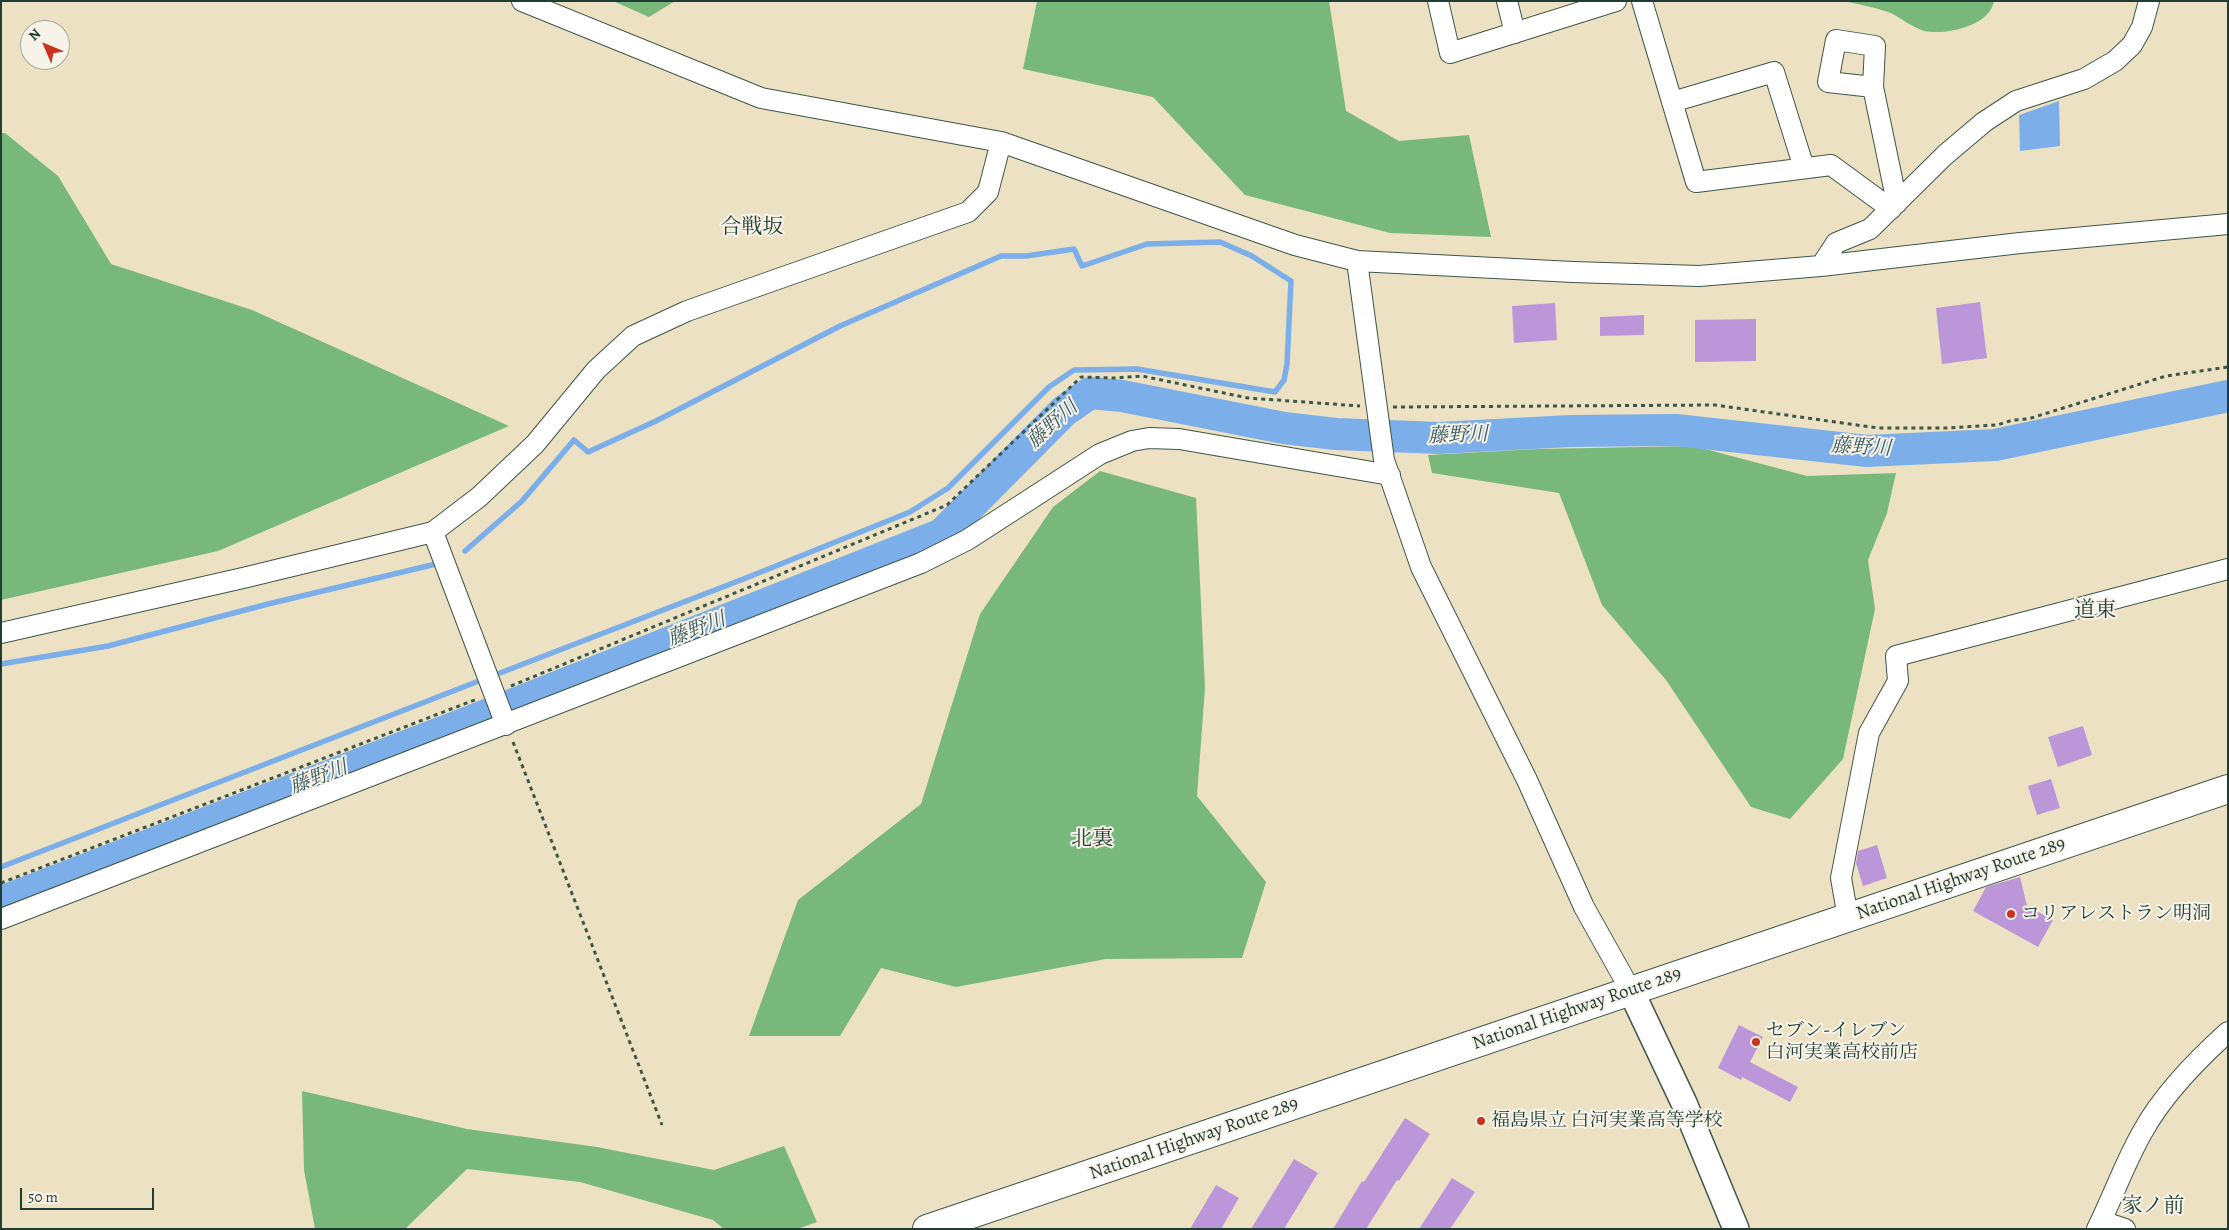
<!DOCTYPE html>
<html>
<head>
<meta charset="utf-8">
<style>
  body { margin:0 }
  #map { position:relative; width:2229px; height:1230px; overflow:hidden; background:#ece2c3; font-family:Alegreya,serif }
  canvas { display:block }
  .frame { position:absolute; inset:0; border:2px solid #1f3d34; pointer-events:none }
  .north { position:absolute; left:20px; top:20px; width:50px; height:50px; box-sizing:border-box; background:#f7f3e8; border:1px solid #a1aaa0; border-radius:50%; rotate:315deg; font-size:14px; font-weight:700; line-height:20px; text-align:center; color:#1f3d34 }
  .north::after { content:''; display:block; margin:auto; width:18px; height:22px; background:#c8321e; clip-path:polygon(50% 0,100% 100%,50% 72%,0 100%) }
  .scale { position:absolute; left:20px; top:1188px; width:134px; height:22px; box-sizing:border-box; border:2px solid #1f3d34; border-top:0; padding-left:6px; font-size:15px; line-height:18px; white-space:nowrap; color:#1f3d34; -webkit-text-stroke:4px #f7f3e8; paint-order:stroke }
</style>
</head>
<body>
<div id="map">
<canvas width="2229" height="1230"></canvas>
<div class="frame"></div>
<div class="north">N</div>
<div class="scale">50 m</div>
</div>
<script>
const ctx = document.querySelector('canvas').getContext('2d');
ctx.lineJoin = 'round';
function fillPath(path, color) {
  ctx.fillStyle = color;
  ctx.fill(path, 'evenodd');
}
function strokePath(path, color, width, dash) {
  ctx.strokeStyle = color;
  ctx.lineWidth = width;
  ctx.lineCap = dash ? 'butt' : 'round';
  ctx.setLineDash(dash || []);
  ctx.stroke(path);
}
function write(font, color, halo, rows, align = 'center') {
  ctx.font = font + ' Alegreya,"Noto Serif JP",serif';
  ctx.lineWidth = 4;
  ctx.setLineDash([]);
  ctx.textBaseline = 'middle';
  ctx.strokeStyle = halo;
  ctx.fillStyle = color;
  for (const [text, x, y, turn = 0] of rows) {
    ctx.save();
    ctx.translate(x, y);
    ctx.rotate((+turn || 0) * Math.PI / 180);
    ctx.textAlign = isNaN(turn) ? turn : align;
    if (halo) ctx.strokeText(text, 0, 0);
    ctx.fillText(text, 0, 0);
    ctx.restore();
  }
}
fillPath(new Path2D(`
  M613 1H675L649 17Z
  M1037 1H1329L1346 111 1399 141 1469 135 1491 237 1390 233 1245 195 1153 97 1023 69Z
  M1843 1H1994C1990 24 1954 33 1933 32 1916 32 1903 18 1888 12 1873 7 1858 4 1843 1Z
  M1 133H5L58 176 111 264 252 310 509 426 218 551 1 600Z
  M1694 446 1807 476 1896 473 1887 513 1868 560 1875 609 1843 759 1790 819 1751 807 1666 680 1602 605 1559 493 1432 473 1428 455 1538 449Z
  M1100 471 1196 498 1205 688 1197 796 1266 882 1242 958 1106 959 956 987 881 968 840 1036H749L798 900 921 804 980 614 1053 507Z
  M302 1091 467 1129 597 1147 714 1170 784 1146 817 1222 797 1229H724L713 1220 580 1182 467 1169 405 1229H315L304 1170Z`), '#78b87a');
fillPath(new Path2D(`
  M2059 101 2060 146 2020 151 2019 115Z`), '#7cafe9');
strokePath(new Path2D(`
  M465 551 522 501 574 440 588 452 656 421 840 326 1001 256H1026L1074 249 1082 266 1147 244 1220 242 1252 256 1291 281 1287 364 1284 380 1275 392 1137 369 1074 370 1049 387 948 488 910 512 746 578 500 673
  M1 664 108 646 268 604 436 564
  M1 867 484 679`), '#7cafe9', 5.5);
strokePath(new Path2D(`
  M1 902 469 722 942 534 1064 411 1090 393 1122 396 1284 428 1336 434 1439 438 1571 431 1676 430 1867 451 1995 445 2228 396`), '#7cafe9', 32);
fillPath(new Path2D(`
  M1980 302 1987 358 1942 364 1936 308Z
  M1555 303 1557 340 1514 343 1512 306Z
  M1644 315V335L1600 336V317Z
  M1756 319V361L1695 362V320Z
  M2083 726 2092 755 2058 767 2048 737Z
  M2051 779 2060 808 2037 815 2028 786Z
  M1877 845 1887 878 1863 886 1856 863 1858 851Z
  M2020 877 2027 906 2053 920 2038 947 1973 911 1986 887Z
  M1739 1025 1763 1037 1750 1062 1798 1087 1790 1102 1742 1077 1741 1080 1718 1068Z
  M1405 1118 1430 1134 1399 1181 1397 1180 1366 1229H1333L1362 1181 1364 1182Z
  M1294 1159 1318 1173 1284 1229H1251Z
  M1452 1178 1475 1192 1450 1229H1419Z
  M1216 1185 1239 1198 1221 1229H1190Z`), '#bb96d8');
const minor = new Path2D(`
  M522 1 761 98 1001 142 1295 245 1357 261 1573 272 1699 276 1821 266 2020 243 2228 224
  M1438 1 1450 53 1616 1
  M1507 1 1515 33
  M1642 1 1696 182 1831 165 1891 209
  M1873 87 1828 82 1836 40 1875 46 1873 87 1897 203
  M1672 102 1774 72 1804 168
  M1357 261 1384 460 1421 567 1527 780 1584 907 1631 991
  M1821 266 1836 243 1870 229 1945 155 1984 122 2016 101 2084 79 2115 61 2132 45 2142 27 2149 1
  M433 532 506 725
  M1 633 243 578 433 532 479 497 535 444 596 370 633 336 687 311 968 212 988 192 1001 142
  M1848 918 1841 878 1869 733 1898 681 1896 656 2228 569
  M1 919 921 563 967 540 1100 454 1132 441 1149 438 1179 439 1390 475
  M2101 1221 2125 1229
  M2097 1229C2113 1197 2125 1162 2143 1131 2163 1095 2198 1059 2228 1032`);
const major = new Path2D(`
  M1631 991 1684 1103 1736 1229`);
const highway = new Path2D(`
  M927 1229 2228 789`);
strokePath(minor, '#3e5649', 22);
strokePath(major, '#3e5649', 28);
strokePath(highway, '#3e5649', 30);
strokePath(new Path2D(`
  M1393 407 1715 405 1878 428H1948L1997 425 2013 420 2028 419 2166 376 2228 367
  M511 686 947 505 1081 377 1115 378 1142 376 1248 398 1360 406
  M513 742 662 1125
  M1 883 477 699`), '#3e5649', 3, [4, 4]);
strokePath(minor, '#fff', 20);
strokePath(major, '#fff', 25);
strokePath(highway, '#fff', 28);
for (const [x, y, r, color] of [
  [2011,914,5,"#c8321e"],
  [1756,1042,5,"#c8321e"],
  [1481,1121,5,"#c8321e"]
]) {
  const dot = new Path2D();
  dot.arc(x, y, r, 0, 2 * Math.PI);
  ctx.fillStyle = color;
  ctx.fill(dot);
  strokePath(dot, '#f7f3e8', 2);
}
write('19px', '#1f3d34', '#f7f3e8', [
  ["National Highway Route 289",1961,879,-19],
  ["National Highway Route 289",1577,1009,-19],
  ["National Highway Route 289",1194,1139,-19]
]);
write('19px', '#1f3d34', '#f7f3e8', [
  ["コリアレストラン明洞",2021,914],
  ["セブン-イレブン",1766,1031],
  ["白河実業高校前店",1766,1053],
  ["福島県立 白河実業高等学校",1491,1121]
], 'left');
write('italic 20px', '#365a61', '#f7f3e8', [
  ["藤野川",1053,425,-42],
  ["藤野川",1458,436,-2],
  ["藤野川",1861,448,3],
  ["藤野川",697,630,-21],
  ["藤野川",319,778,-21]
]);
write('21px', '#1f3d34', '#f7f3e8', [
  ["合戦坂",752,228],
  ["道東",2095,611],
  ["北裏",1092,840],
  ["家ノ前",2153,1207]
]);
</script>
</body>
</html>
